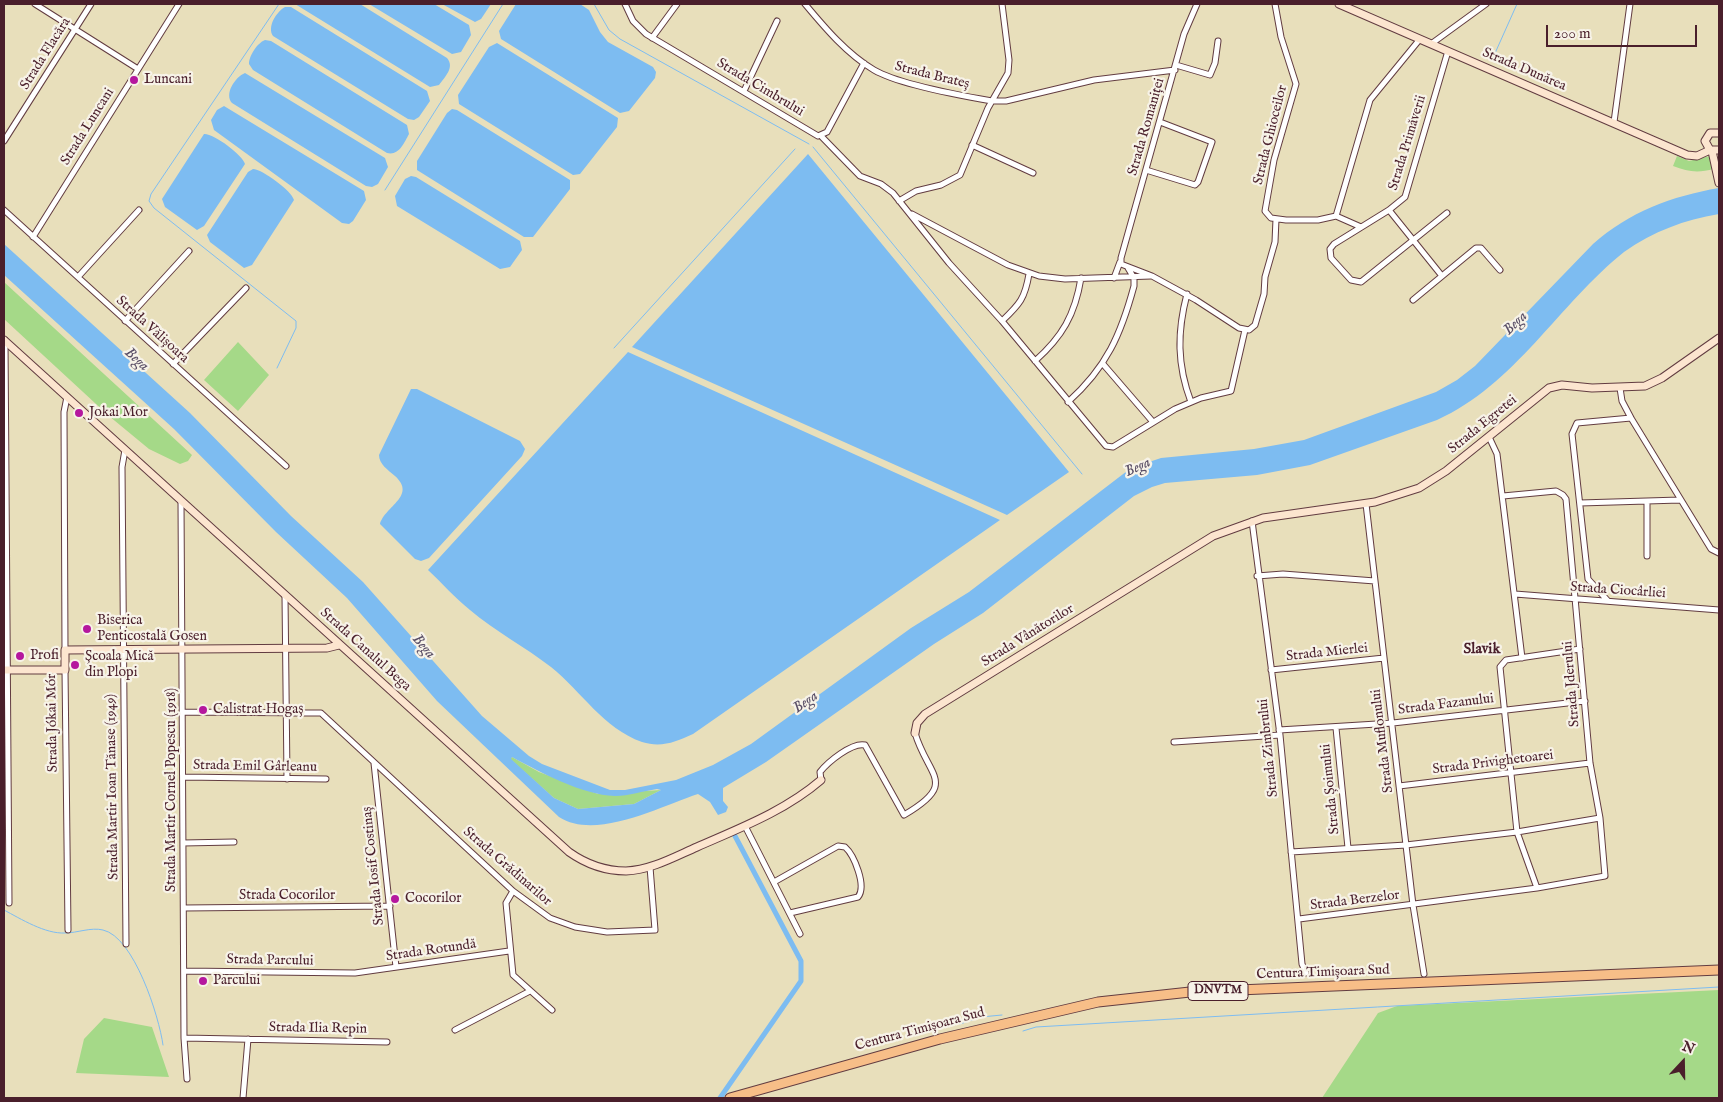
<!DOCTYPE html>
<html>
<head>
<meta charset="utf-8">
<style>
  body { margin:0 }
  #map { position:relative; width:1723px; height:1102px; overflow:hidden; background:#e8dfbb; font-family:"IM FELL English",serif }
  canvas { display:block }
  .frame { position:absolute; inset:0; border:5px solid #4a1f2b; pointer-events:none }
  .north { position:absolute; left:1658px; top:1037px; width:50px; height:50px; -webkit-text-stroke:4px #f7f3e8; paint-order:stroke; rotate:21deg; font-size:14px; font-weight:700; line-height:20px; text-align:center; color:#4a1f2b }
  .north::after { content:''; display:block; margin:auto; width:18px; height:22px; background:#4a1f2b; clip-path:polygon(50% 0,100% 100%,50% 72%,0 100%) }
  .scale { position:absolute; left:1546px; top:25px; width:151px; height:22px; box-sizing:border-box; border:2px solid #4a1f2b; border-top:0; padding-left:6px; font-size:15px; line-height:18px; white-space:nowrap; color:#4a1f2b; -webkit-text-stroke:4px #f7f3e8; paint-order:stroke }
</style>
</head>
<body>
<div id="map">
<canvas width="1723" height="1102"></canvas>
<div class="frame"></div>
<div class="north">N</div>
<div class="scale">200 m</div>
</div>
<script>
const ctx = document.querySelector('canvas').getContext('2d');
ctx.lineJoin = 'round';
function fillPath(path, color) {
  ctx.fillStyle = color;
  ctx.fill(path, 'evenodd');
}
function strokePath(path, color, width, dash) {
  ctx.strokeStyle = color;
  ctx.lineWidth = width;
  ctx.lineCap = dash ? 'butt' : 'round';
  ctx.setLineDash(dash || []);
  ctx.stroke(path);
}
function write(font, color, halo, rows, align = 'center') {
  ctx.font = font + ' "IM FELL English",serif';
  ctx.lineWidth = 4.5;
  ctx.setLineDash([]);
  ctx.textBaseline = 'middle';
  ctx.strokeStyle = halo;
  ctx.fillStyle = color;
  for (const [text, x, y, turn = 0] of rows) {
    ctx.save();
    ctx.translate(x, y);
    ctx.rotate((+turn || 0) * Math.PI / 180);
    ctx.textAlign = isNaN(turn) ? turn : align;
    if (halo) ctx.strokeText(text, 0, 0);
    ctx.fillText(text, 0, 0);
    ctx.restore();
  }
}
fillPath(new Path2D(`
  M1677 156 1689 161 1710 156 1714 169C1698 173 1688 172 1673 166Z
  M4 282 192 455 188 461 180 464 149 449 109 416 4 319Z
  M238 342 269 375 238 411 204 380Z
  M512 757 539 772 598 794 661 790 634 804 578 809 554 798 510 759Z
  M1719 990V1098H1322L1378 1013 1397 1006Z
  M104 1018 152 1027 169 1077 76 1073 84 1039Z`), '#a5d988');
fillPath(new Path2D(`
  M295 4H360L447 58C455 67 445 77 439 85L430 87Z
  M369 4H434L469 25 471 35 461 52 452 54Z
  M442 4H491L481 19 475 22Z
  M516 4H580L589 10 600 32 608 42 653 67 656 72 655 78 629 111 620 113 501 39 499 31Z
  M285 7H291L427 91 430 101 419 117 414 120 408 119 273 36C267 27 276 12 285 7Z
  M265 40 271 41 407 125 409 134C404 143 399 156 387 153L253 70 249 64C249 56 257 43 265 40Z
  M497 43 618 118 617 127 580 174 573 175 459 104 458 95 489 47Z
  M245 73 385 158 388 167 378 184 372 187 366 186 232 103C224 94 235 77 245 73Z
  M224 106 364 191 366 200 353 221 349 224 342 223 214 130 211 120 217 110Z
  M452 109 457 110 570 180V189L533 237H524L417 170V161L447 113Z
  M204 134C213 133 243 155 245 164L204 226 197 230 165 207 162 199Z
  M808 154 1069 472 1007 515 632 347Z
  M253 169C262 169 292 191 294 200L252 265 244 268 210 242 207 235 248 172Z
  M411 176 416 177 520 241 522 250 510 267 500 269 397 206 395 196 405 179Z
  M1719 188V214C1684 220 1654 231 1624 252 1559 304 1515 385 1437 420L1310 465 1257 475 1165 483 1152 487 1134 496 983 613 934 644 766 762 723 788V801L728 807 726 812 718 815 710 802 698 794C661 806 596 841 559 817L437 701 347 598 276 532 174 429 4 275V244L190 413 291 516 363 582 482 716 529 756 542 764 610 790H625L676 780 713 765 751 744 911 628 969 592 1131 468 1161 458 1254 449 1304 440 1436 392 1457 380 1475 366 1593 244C1629 212 1672 196 1719 188ZM512 757C540 772 582 795 615 796 629 796 643 791 657 789L661 790 634 804 578 809 554 798 511 759Z
  M628 352 1000 520 693 734C676 742 661 748 642 742 603 728 582 692 551 667 525 647 495 631 470 610 455 598 442 583 428 570Z
  M411 389H417L520 441 525 449 522 456 429 558 421 561 415 559 380 524C385 506 417 496 395 476 388 470 379 464 379 455Z`), '#7dbcf1');
strokePath(new Path2D(`
  M594 4 609 30 620 39 809 144
  M1492 60 1517 4
  M813 147 1082 474
  M385 190 503 4
  M614 348 795 149
  M277 368 296 328V321L154 208 149 201 151 194 279 4
  M4 910C21 919 45 934 65 933 77 933 91 927 103 930 134 937 159 1016 163 1045
  M960 1024 981 1017 1002 1015
  M1023 1031 1036 1027 1719 987`), '#7dbcf1', 1);
strokePath(new Path2D(`
  M720 1098 801 981V961L735 836`), '#7dbcf1', 5);
const street = new Path2D(`
  M35 4 138 69
  M625 4 633 21 646 34 818 136 827 132 864 63
  M805 4C825 28 847 54 874 70 898 84 963 96 992 101H1006L1094 80 1175 70
  M1197 4 1184 34 1121 258V264L1152 276 1196 300 1239 328 1249 330 1255 325 1264 294 1265 277 1275 242 1276 219
  M1275 4 1281 37 1296 84 1274 160 1265 211 1271 218 1286 220H1318L1336 216 1361 227
  M652 38 677 4
  M1431 44 1486 4
  M1176 65 1210 75 1215 63 1218 41
  M744 91 777 21
  M1614 122 1630 4
  M822 137 860 176 881 184 893 193 949 263 1002 321 1106 446 1113 447 1175 409 1201 398 1231 391 1245 330
  M4 141 91 4
  M972 145 1033 173
  M1146 170 1195 185 1198 182 1212 142 1160 122
  M899 201 916 191 941 185 960 175 988 108 1008 73 1009 60 1002 4
  M4 210 286 466
  M1389 210 1442 276
  M1447 213 1361 282 1351 280 1331 258 1330 249 1334 244 1389 210 1405 197 1448 51
  M912 214 1008 265 1039 276 1065 279 1151 276
  M1336 216 1370 100 1420 39
  M33 237 179 4
  M78 277 139 210
  M1114 278 1120 262
  M1187 294C1177 332 1177 365 1191 402
  M1413 300 1476 248H1481L1500 270
  M125 321 189 251
  M1002 321C1020 304 1025 298 1029 274
  M5 340 9 903
  M1035 361C1062 337 1075 315 1081 278
  M173 364 246 288
  M1103 364 1153 422
  M1620 388 1622 401 1631 418 1711 549 1719 553
  M1068 402C1107 367 1121 334 1134 286V278L1128 268
  M1489 437 1497 454 1522 658
  M125 450 122 467 126 944
  M181 501 184 1038 187 1079
  M1647 501V556
  M1580 503 1680 500
  M1366 504 1413 905 1424 974
  M1252 521 1280 735 1302 964 1306 973
  M1257 576 1283 574 1375 581
  M1515 594 1719 610
  M285 596 287 779
  M1608 601 1588 579 1572 434 1577 423 1631 418
  M65 650 64 412 67 397
  M65 670 68 930
  M1271 670 1384 658
  M183 712 321 713 513 891 550 918 575 927 607 932 655 930 650 867
  M1336 728 1348 848
  M1279 730 1393 723 1585 701
  M1174 742 1280 735
  M374 763 396 967
  M184 777 326 779
  M821 780 820 772C828 762 852 742 865 745L904 815C959 783 928 777 915 733
  M1399 786 1590 763
  M745 826 800 934
  M183 843 234 842
  M1291 852 1406 845 1517 832 1600 818
  M774 882 838 846 845 847C854 855 867 886 858 897L790 913
  M1537 888 1517 832 1500 667 1506 660 1580 649
  M513 891 506 903 513 975 552 1010
  M184 908 390 906
  M1299 919 1537 888 1605 876 1600 818 1590 763 1566 499 1563 495 1556 491 1503 496
  M184 971 355 973 509 951
  M455 1030 530 991
  M184 1038 387 1042
  M243 1098 248 1039`);
const secondary = new Path2D(`
  M1339 4 1687 155 1697 156 1710 150
  M1719 133H1710L1705 141 1710 150H1719
  M1712 151 1719 183
  M4 340 569 852C586 864 605 871 626 871 651 870 674 857 697 847 740 828 785 811 821 780
  M4 670H65V650L327 648 339 645
  M915 733 917 723 925 714 1213 536 1263 518 1375 502 1419 488 1446 471 1549 388 1562 385 1592 388 1645 386 1662 378 1719 338`);
const highway = new Path2D(`
  M730 1098 940 1039 1098 1002 1190 992 1719 970`);
strokePath(street, '#623c41', 7);
strokePath(secondary, '#623c41', 9);
strokePath(highway, '#623c41', 11);
strokePath(street, '#fff', 5);
strokePath(secondary, '#fce5cf', 7);
strokePath(highway, '#f7be88', 9);
for (const [x, y, r, color] of [
  [134,80,5,"#b5179e"],
  [79,413,5,"#b5179e"],
  [87,629,5,"#b5179e"],
  [20,656,5,"#b5179e"],
  [75,665,5,"#b5179e"],
  [203,710,5,"#b5179e"],
  [395,899,5,"#b5179e"],
  [203,981,5,"#b5179e"]
]) {
  const dot = new Path2D();
  dot.arc(x, y, r, 0, 2 * Math.PI);
  ctx.fillStyle = color;
  ctx.fill(dot);
  strokePath(dot, '#f7f3e8', 2);
}
for (const [x, y, w] of [
  [1218,991,60]
]) {
  const box = new Path2D();
  box.roundRect(x - w / 2, y - 9.5, w, 19, 4);
  ctx.fillStyle = '#f7f3e8';
  ctx.fill(box);
  strokePath(box, '#4a1f2b', 1);
}
write('bold 12px', '#4a1f2b', null, [
  ["DNVTM",1218,991]
]);
write('14px', '#4a1f2b', '#f7f3e8', [
  ["Strada Flacăra",46,54,-58],
  ["Strada Dunărea",1524,70,23],
  ["Strada Brateș",932,76,14],
  ["Strada Cimbrului",760,88,31],
  ["Strada Luncani",88,127,-58],
  ["Strada Romaniței",1147,127,-74],
  ["Strada Ghioceilor",1271,135,-76],
  ["Strada Primăverii",1408,143,-73],
  ["Strada Vălișoara",152,330,42],
  ["Strada Egretei",1483,425,-39],
  ["Strada Ciocârliei",1618,591,4],
  ["Strada Vânătorilor",1028,636,-32],
  ["Strada Canalul Bega",365,650,42],
  ["Strada Mierlei",1327,653,-6],
  ["Strada Jderului",1572,684,-95],
  ["Strada Fazanului",1446,705,-7],
  ["Strada Jókai Mór",53,723,-91],
  ["Strada Muflonului",1383,741,-97],
  ["Strada Zimbrului",1269,748,-96],
  ["Strada Privighetoarei",1493,763,-7],
  ["Strada Emil Gârleanu",255,767,1],
  ["Strada Martir Ioan Tănase (1949)",113,787,-91],
  ["Strada Șoimului",1331,789,-96],
  ["Strada Martir Cornel Popescu (1918)",172,790,-90],
  ["Strada Iosif Costinaș",374,866,-96],
  ["Strada Grădinarilor",507,867,41],
  ["Strada Cocorilor",287,896],
  ["Strada Berzelor",1355,901,-7],
  ["Strada Rotundă",431,951,-8],
  ["Strada Parcului",270,961,1],
  ["Centura Timișoara Sud",1323,973,-2],
  ["Strada Ilia Repin",318,1029,1],
  ["Centura Timișoara Sud",920,1030,-15]
]);
write('14px', '#4a1f2b', '#f7f3e8', [
  ["Luncani",144,80],
  ["Jokai Mor",89,413],
  ["Biserica",97,621],
  ["Penticostală Gosen",97,637],
  ["Profi",30,656],
  ["Școala Mică",85,657],
  ["din Plopi",85,673],
  ["Calistrat Hogaș",213,710],
  ["Cocorilor",405,899],
  ["Parcului",213,981]
], 'left');
write('italic 15px', '#594e66', '#f7f3e8', [
  ["Bega",1516,324,-45],
  ["Bega",136,360,42],
  ["Bega",1138,468,-25],
  ["Bega",423,647,49],
  ["Bega",806,703,-36]
]);
write('bold 15px', '#4a1f2b', '#f7f3e8', [
  ["Slavik",1482,650]
]);
</script>
</body>
</html>
